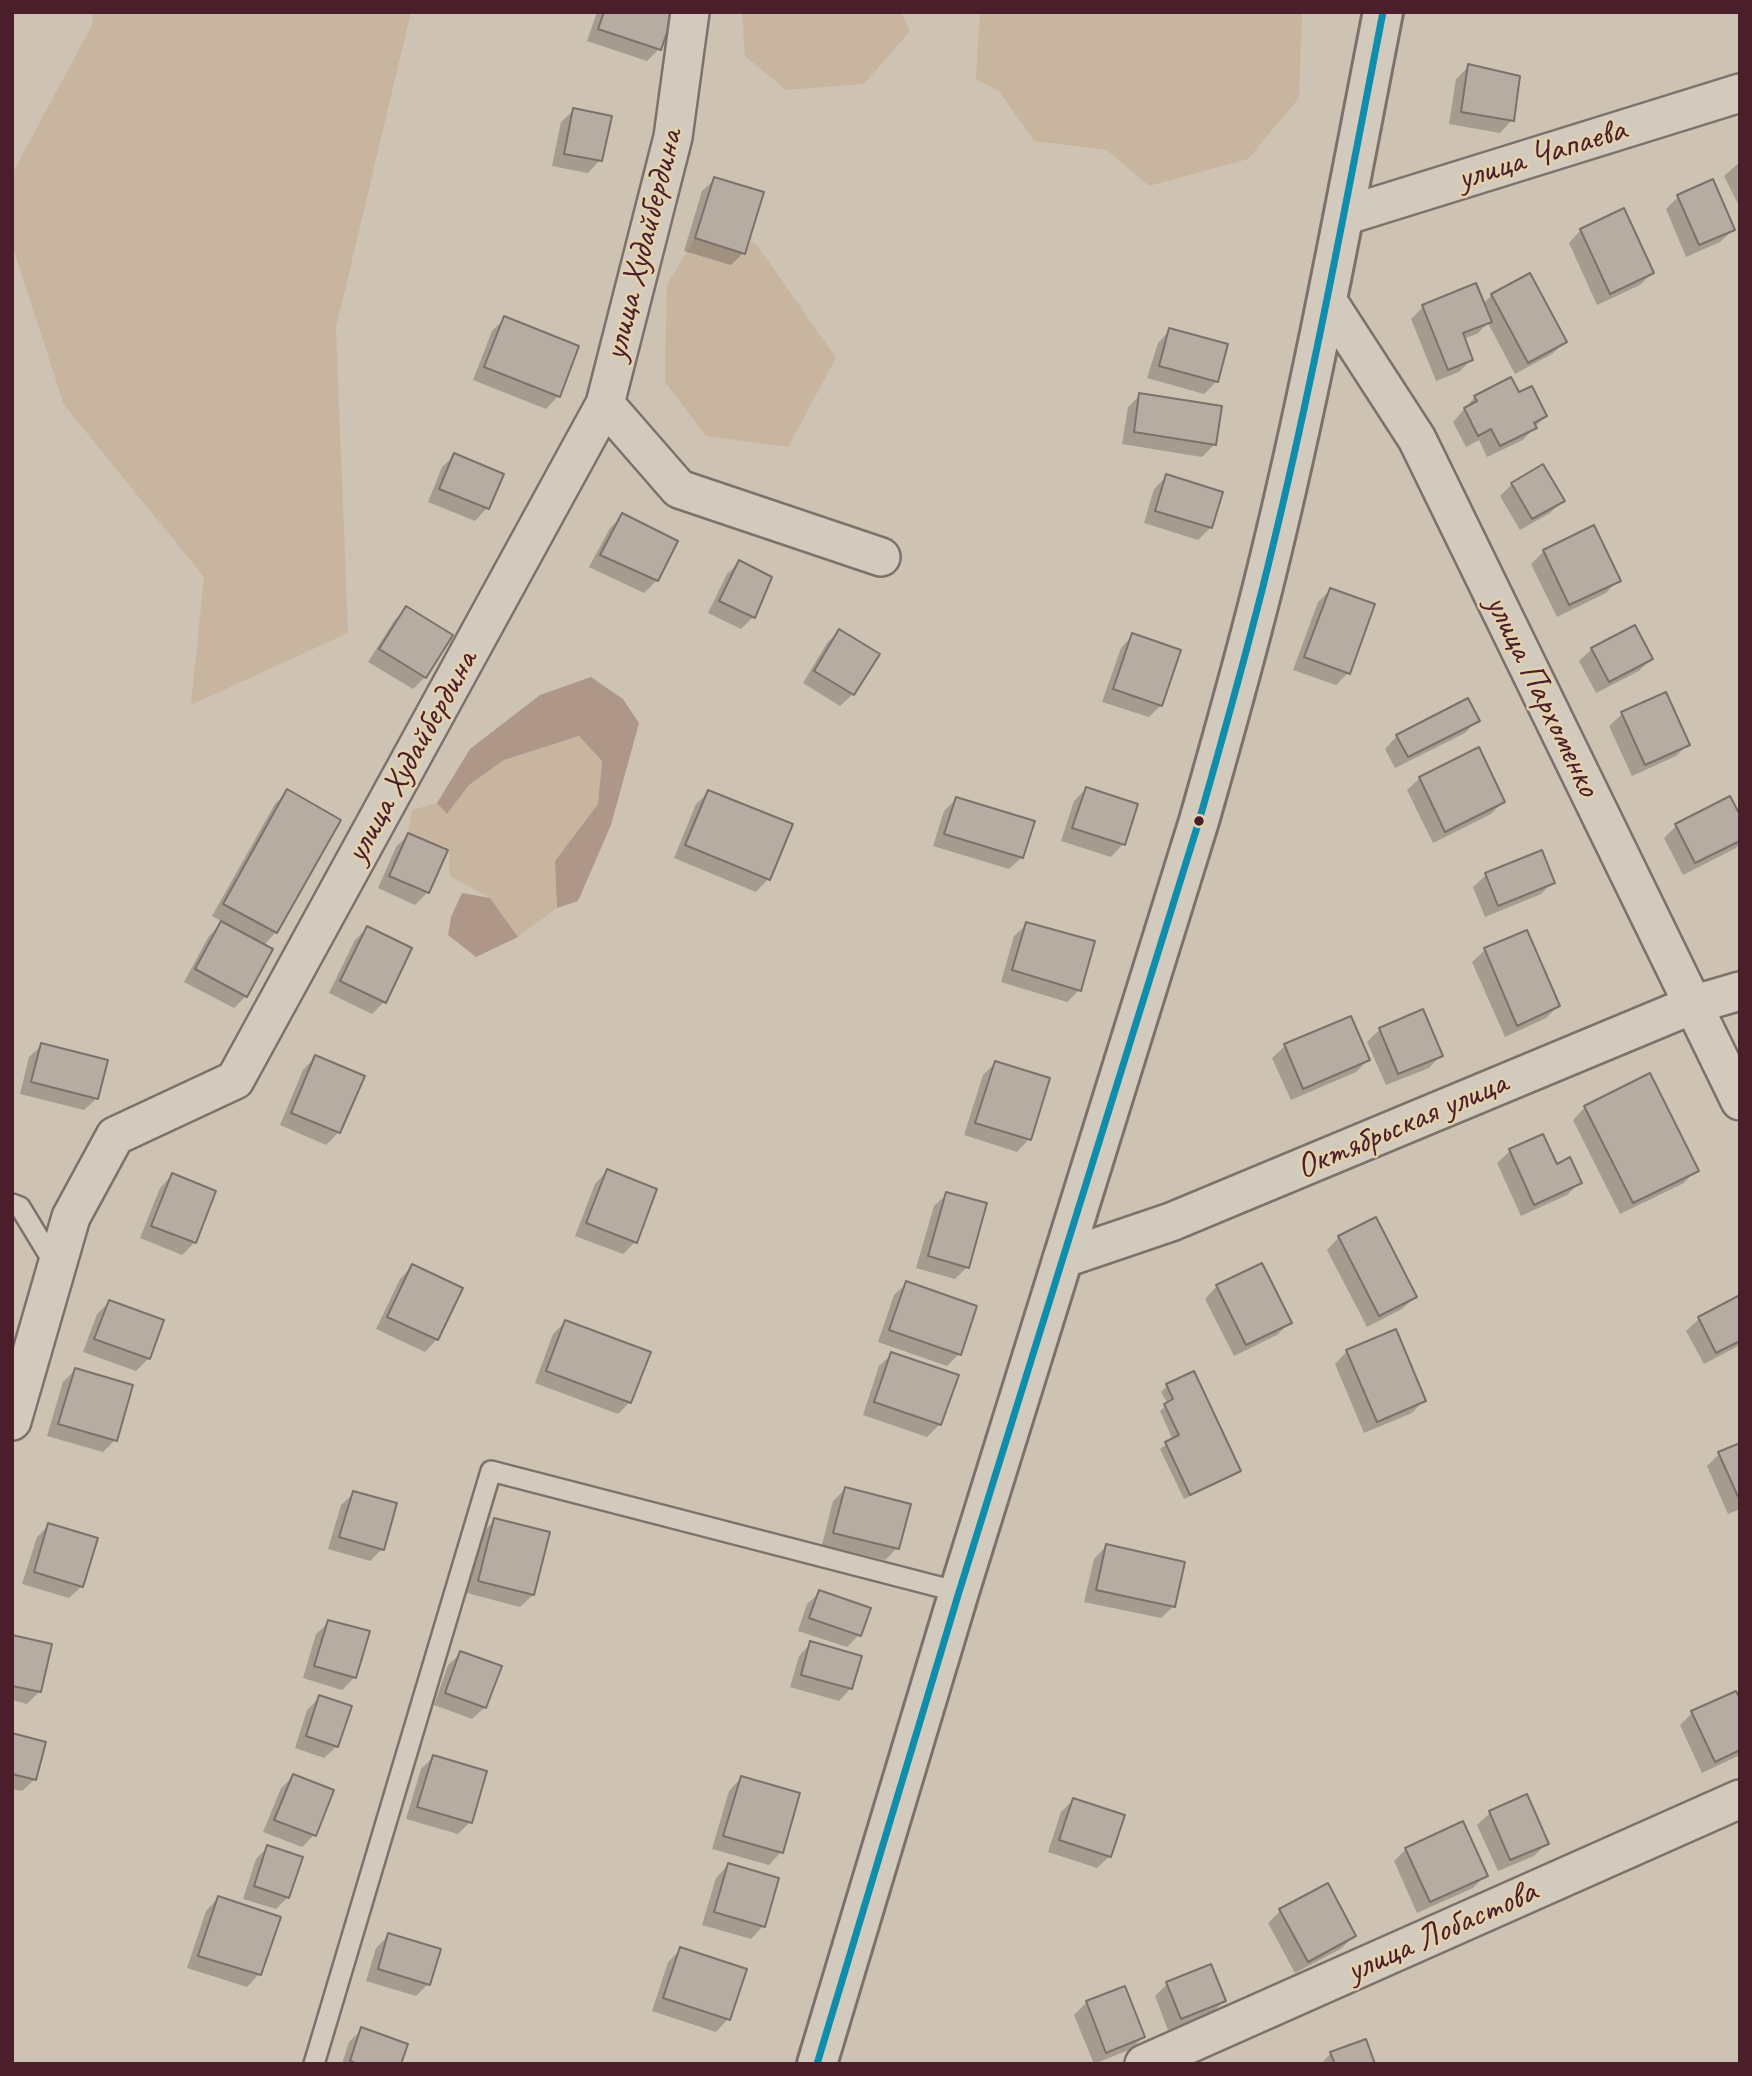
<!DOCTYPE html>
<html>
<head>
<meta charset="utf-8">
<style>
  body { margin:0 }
  #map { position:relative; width:1752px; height:2076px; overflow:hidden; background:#cec3b2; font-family:Caveat,sans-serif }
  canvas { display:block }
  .frame { position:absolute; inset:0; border:14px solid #4a1f2b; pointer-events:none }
</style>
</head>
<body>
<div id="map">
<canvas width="1752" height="2076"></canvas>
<div class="frame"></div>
</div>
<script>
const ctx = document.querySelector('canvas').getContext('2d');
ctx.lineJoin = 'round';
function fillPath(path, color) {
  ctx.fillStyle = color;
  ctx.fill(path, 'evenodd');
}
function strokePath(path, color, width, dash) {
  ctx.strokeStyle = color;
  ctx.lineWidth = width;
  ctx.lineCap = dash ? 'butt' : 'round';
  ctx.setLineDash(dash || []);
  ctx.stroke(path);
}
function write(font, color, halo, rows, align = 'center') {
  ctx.font = font + ' Caveat,sans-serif';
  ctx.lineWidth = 5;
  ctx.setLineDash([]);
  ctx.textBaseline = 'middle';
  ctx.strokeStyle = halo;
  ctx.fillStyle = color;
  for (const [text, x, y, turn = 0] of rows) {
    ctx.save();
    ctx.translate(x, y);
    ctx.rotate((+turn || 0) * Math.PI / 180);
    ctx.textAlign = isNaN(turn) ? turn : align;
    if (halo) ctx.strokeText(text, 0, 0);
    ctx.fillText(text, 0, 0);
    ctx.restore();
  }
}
fillPath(new Path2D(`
  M94 12H411L336 328 348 633 191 705 204 577 64 405 12 245V174L92 25Z
  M742 12H901L910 31 864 84 786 90 745 56Z
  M980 12H1300L1302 15 1299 98 1248 159 1149 186 1107 150 1034 141 999 91 976 79Z
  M720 223 757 245 836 358 788 447 706 436 665 382 667 285 695 238Z
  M579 736 602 761 598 804 555 861 557 908 518 937 490 898 450 876 449 848 408 833 412 810 437 803 447 814 469 785 504 760Z`), '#c7b5a0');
fillPath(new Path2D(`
  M591 677 623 699 639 723 611 825 578 901 557 908 555 861 598 804 602 761 579 736 504 760 469 785 447 814 437 803 470 749 540 695Z
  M462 893 490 898 518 937 476 957 448 935 451 917Z`), '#ae9788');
fillPath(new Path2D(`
  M597 12H672L659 49 647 61 587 41Z
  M1469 66 1512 120 1500 133 1449 124 1456 79Z
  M574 110 600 160 588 173 552 166 561 122Z
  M1740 162V208L1724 176Z
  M715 179 743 253 731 265 684 251 702 191Z
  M1678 197 1733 230 1720 242 1686 257 1666 209Z
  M1581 230 1652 273 1640 285 1597 305 1569 243Z
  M1529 275 1565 342 1552 354 1515 374 1488 323 1477 334 1463 339 1471 360 1459 372 1436 381 1411 319 1423 307 1483 304 1492 295Z
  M505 318 558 396 546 409 473 380 492 331Z
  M1170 330 1226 345 1216 382 1204 394 1147 378 1158 343Z
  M1140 395 1215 444 1202 457 1122 444 1128 407Z
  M1518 395 1545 416 1523 440 1487 457 1479 440 1466 447 1453 422 1475 397Z
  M455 455 502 475 487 508 475 521 428 502 442 467Z
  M1167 476 1211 527 1198 540 1144 523 1154 489Z
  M1512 484 1563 500 1550 513 1520 530 1500 496Z
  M622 516 657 580 644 593 589 567 610 528Z
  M1544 551 1618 580 1606 593 1557 617 1531 564Z
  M739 562 753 617 741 629 708 613 727 574Z
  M1330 590 1348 673 1336 685 1293 670 1318 602Z
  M406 608 425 677 413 689 368 662 394 621Z
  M839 631 853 694 840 706 803 683 827 643Z
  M1133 635 1161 705 1149 717 1102 702 1121 648Z
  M1592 649 1651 659 1639 671 1596 693 1579 661Z
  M1666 694 1688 744 1676 756 1632 776 1609 726 1622 714Z
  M1477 720 1465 733 1395 768 1385 749 1397 736Z
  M1420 778 1503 802 1491 814 1433 843 1407 790Z
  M1086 789 1136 805 1123 844 1111 857 1061 841 1074 801Z
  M287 792 276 932 263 946 246 996 234 1008 184 982 209 936 223 922 212 916 275 804Z
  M709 792 768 879 756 892 674 858 696 804Z
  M956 799 1022 857 1009 869 933 846 944 811Z
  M1740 819V844L1736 848 1683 875 1664 838 1676 826Z
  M408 835 428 892 415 905 378 888 396 847Z
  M1541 852 1553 882 1541 894 1485 917 1473 887 1486 875Z
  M1027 924 1079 990 1067 1002 1001 982 1014 936Z
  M367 928 384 1002 372 1014 329 993 355 940Z
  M1526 932 1558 1006 1546 1018 1505 1037 1472 962 1485 950Z
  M1422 1011 1441 1055 1429 1068 1386 1085 1367 1042 1380 1029Z
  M42 1045 97 1098 84 1110 20 1094 29 1057Z
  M1285 1046 1368 1060 1356 1072 1291 1100 1272 1058Z
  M315 1057 339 1132 326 1145 280 1125 303 1070Z
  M995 1063 1029 1139 1017 1152 964 1135 983 1075Z
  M1585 1107 1696 1170 1684 1183 1620 1214 1573 1120Z
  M1542 1136 1556 1166 1580 1182 1567 1195 1521 1216 1497 1163 1510 1151Z
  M607 1171 635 1242 623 1254 575 1236 595 1184Z
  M172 1175 195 1242 182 1255 140 1238 160 1188Z
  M947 1194 967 1267 955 1279 916 1268 934 1206Z
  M1339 1237 1415 1297 1402 1309 1367 1327 1327 1250Z
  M412 1266 437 1339 425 1352 376 1329 400 1279Z
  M907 1283 959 1354 947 1366 878 1342 894 1295Z
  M1217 1286 1289 1323 1277 1335 1234 1356 1205 1299Z
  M1740 1297V1345L1704 1364 1686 1331 1699 1319Z
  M109 1302 149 1358 136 1371 83 1352 97 1314Z
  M565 1322 630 1402 618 1414 535 1383 553 1334Z
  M1347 1351 1424 1400 1412 1413 1364 1433 1335 1364Z
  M892 1354 940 1424 927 1437 863 1415 879 1366Z
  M75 1370 115 1440 103 1452 47 1436 63 1382Z
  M1167 1386 1239 1471 1233 1476 1184 1499 1160 1449 1173 1440 1160 1411 1168 1404 1161 1392Z
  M1740 1445V1509L1728 1514 1707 1466 1719 1454Z
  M845 1489 897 1548 885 1560 822 1545 833 1501Z
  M354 1493 382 1549 370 1561 328 1549 341 1505Z
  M495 1520 533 1595 520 1607 467 1593 482 1533Z
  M49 1525 82 1586 69 1598 22 1584 37 1537Z
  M1106 1546 1174 1606 1161 1618 1084 1602 1094 1559Z
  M820 1592 859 1635 847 1647 798 1631 807 1604Z
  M329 1622 355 1677 342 1690 303 1678 316 1634Z
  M12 1637 39 1692 27 1704 12 1700Z
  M811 1643 851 1688 839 1701 790 1687 799 1656Z
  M461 1653 485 1707 472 1719 434 1705 448 1665Z
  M320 1697 337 1746 324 1758 295 1748 307 1710Z
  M1740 1704V1755L1702 1773 1680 1725 1692 1713Z
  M12 1735 35 1779 22 1791 12 1789Z
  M433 1757 470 1822 458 1834 406 1819 421 1769Z
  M294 1776 314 1835 302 1847 263 1832 281 1788Z
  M741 1778 798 1795 781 1852 769 1865 712 1849 729 1791Z
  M1073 1800 1110 1856 1097 1868 1048 1852 1061 1812Z
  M1490 1813 1547 1843 1534 1856 1498 1871 1477 1825Z
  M268 1847 288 1897 276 1909 243 1899 256 1859Z
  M1406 1849 1486 1875 1473 1888 1417 1913 1394 1861Z
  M728 1865 763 1926 751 1939 702 1925 716 1878Z
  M1327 1885 1354 1935 1342 1948 1295 1973 1268 1923 1280 1911Z
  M218 1898 259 1974 247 1987 187 1968 206 1911Z
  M389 1935 428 1984 416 1996 366 1981 376 1948Z
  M681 1949 728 2019 716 2032 652 2011 668 1962Z
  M1167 1984 1224 2001 1212 2013 1168 2030 1155 1996Z
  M1087 2002 1143 2037 1131 2049 1094 2064 1074 2015Z
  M362 2029 399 2064H342L349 2042Z
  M1331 2053 1373 2064H1321Z`), '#0003');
const building = new Path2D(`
  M604 12H674L661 50 598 29Z
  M1468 64 1520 76 1514 121 1461 112Z
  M573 108 612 116 602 161 564 154Z
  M714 177 764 192 745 254 695 238Z
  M1713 179 1735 230 1699 245 1677 195Z
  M1624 208 1654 273 1610 294 1580 229Z
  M1530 273 1567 342 1528 363 1491 294Z
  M1476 283 1492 322 1463 333 1473 360 1448 370 1422 305Z
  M504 316 579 346 560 397 484 367Z
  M1169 328 1228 344 1218 382 1159 366Z
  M1511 377 1519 392 1532 386 1547 416 1534 423 1537 428 1500 446 1491 429 1478 436 1464 408 1477 401 1474 396Z
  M1139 393 1222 406 1216 445 1134 432Z
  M454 453 504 474 489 509 439 489Z
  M1543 464 1565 501 1532 519 1511 483Z
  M1166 474 1223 492 1212 528 1155 511Z
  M622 513 678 541 658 581 600 555Z
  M1594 525 1621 581 1569 605 1543 550Z
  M739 560 772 577 755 618 719 601Z
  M1330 588 1375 604 1350 674 1304 657Z
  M406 606 453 635 426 678 379 649Z
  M1635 625 1653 659 1609 682 1591 648Z
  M839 629 880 654 854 695 814 671Z
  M1132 633 1181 650 1162 706 1113 689Z
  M1666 692 1690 745 1645 765 1621 712Z
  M1468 698 1480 721 1408 757 1396 735Z
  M1479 747 1505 802 1445 832 1419 777Z
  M1086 787 1138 804 1125 845 1072 828Z
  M287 789 341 820 277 933 223 904Z
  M708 790 793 824 770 880 685 845Z
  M1730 796 1740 815V841L1695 863 1675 824Z
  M956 797 1035 821 1023 858 944 834Z
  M408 833 448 850 429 893 389 876Z
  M1542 850 1555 883 1498 906 1485 873Z
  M221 921 273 949 247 997 195 969Z
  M1026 922 1095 941 1081 991 1012 970Z
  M367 926 412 948 386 1003 340 981Z
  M1527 930 1560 1006 1517 1026 1484 948Z
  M1423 1009 1443 1056 1398 1074 1379 1028Z
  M1351 1016 1370 1060 1303 1089 1284 1044Z
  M41 1043 108 1060 98 1099 31 1082Z
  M315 1055 365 1076 340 1133 291 1113Z
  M995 1061 1050 1078 1031 1140 975 1123Z
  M1650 1073 1699 1171 1633 1203 1584 1106Z
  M1543 1134 1557 1164 1570 1157 1582 1183 1534 1205 1509 1149Z
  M607 1169 657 1189 637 1243 586 1223Z
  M172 1173 216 1191 196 1243 151 1226Z
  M946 1192 987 1203 969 1268 928 1256Z
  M1376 1217 1417 1297 1379 1316 1338 1236Z
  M1262 1263 1292 1323 1246 1345 1216 1285Z
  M412 1264 463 1288 438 1340 387 1317Z
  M906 1281 977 1306 961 1355 889 1330Z
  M1740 1295V1341L1716 1353 1698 1317Z
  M109 1300 164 1320 150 1359 94 1339Z
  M565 1320 651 1352 631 1403 546 1371Z
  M1396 1329 1426 1401 1377 1422 1346 1350Z
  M891 1352 959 1375 941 1425 874 1402Z
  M75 1368 133 1385 117 1441 58 1424Z
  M1194 1371 1241 1471 1190 1495 1165 1442 1179 1435 1164 1404 1173 1399 1166 1384Z
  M1740 1443V1501L1718 1452Z
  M845 1487 911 1504 899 1549 833 1533Z
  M353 1491 397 1503 384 1550 339 1537Z
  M494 1518 550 1532 534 1595 478 1581Z
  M48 1523 98 1538 83 1587 34 1572Z
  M1106 1544 1185 1562 1175 1607 1096 1590Z
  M819 1590 871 1608 861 1636 809 1618Z
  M328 1620 370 1631 356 1678 314 1666Z
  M12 1635 52 1644 41 1692 12 1686Z
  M810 1641 862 1656 852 1689 801 1675Z
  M460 1651 502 1666 486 1708 445 1693Z
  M1736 1691 1740 1699V1750L1715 1762 1691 1711Z
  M319 1695 352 1706 338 1747 306 1736Z
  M12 1733 46 1742 36 1780 12 1774Z
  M433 1755 487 1771 472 1823 417 1807Z
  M293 1774 334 1790 316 1836 274 1820Z
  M741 1776 800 1793 783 1853 723 1836Z
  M1527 1794 1549 1844 1510 1860 1489 1811Z
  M1073 1798 1125 1815 1111 1857 1059 1840Z
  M1463 1821 1488 1876 1430 1902 1405 1848Z
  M267 1845 303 1857 289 1898 254 1886Z
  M728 1863 779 1878 765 1927 714 1912Z
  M1328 1883 1356 1936 1308 1962 1279 1909Z
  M218 1896 281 1917 261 1975 198 1956Z
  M388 1933 441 1949 430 1985 378 1969Z
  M680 1947 747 1969 730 2020 663 1998Z
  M1211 1964 1226 2001 1181 2019 1166 1982Z
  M1125 1986 1145 2037 1106 2053 1086 2001Z
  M361 2027 408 2044 401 2064H358L350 2061Z
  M1366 2039 1375 2064H1335L1330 2052Z`);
fillPath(building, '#b6aca1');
strokePath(building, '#7e706b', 2);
const lane = new Path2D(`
  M12 1204 20 1207 57 1268
  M314 2064 491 1471 959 1592`);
const street = new Path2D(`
  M1344 216 1740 93
  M1327 300 1417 439 1740 1101
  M605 404 679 489 881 557
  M1062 1259 1171 1222 1692 1005 1740 991
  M12 1421 71 1217 115 1136 235 1080 605 404 673 137 690 12
  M1144 2064 1740 1799`);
const secondary = new Path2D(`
  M817 2064 959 1592 1199 821C1223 737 1247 652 1268 566 1313 383 1347 197 1383 12`);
strokePath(lane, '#7e706b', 24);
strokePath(street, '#7e706b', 42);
strokePath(secondary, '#7e706b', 44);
strokePath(lane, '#d1cabd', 19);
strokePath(street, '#d1cabd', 37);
strokePath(secondary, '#d1cabd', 38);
strokePath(new Path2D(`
  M817 2064 959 1592 1199 821C1223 737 1247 652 1268 566 1313 383 1347 197 1383 12`), '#0f8dad', 7);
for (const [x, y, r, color] of [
  [1199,821,6,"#4a1f2b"]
]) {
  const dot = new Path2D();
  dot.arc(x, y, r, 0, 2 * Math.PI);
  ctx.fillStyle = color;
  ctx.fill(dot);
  strokePath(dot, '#e3d1ae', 2.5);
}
write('35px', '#4a1f2b', '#e3d1ae', [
  ["улица Чапаева",1542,155,-17],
  ["улица Худайбердина",644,245,-76],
  ["улица Пархоменко",1542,696,64],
  ["улица Худайбердина",412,757,-61],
  ["Октябрьская улица",1402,1126,-23],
  ["улица Лобастова",1442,1932,-24]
]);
</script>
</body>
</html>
